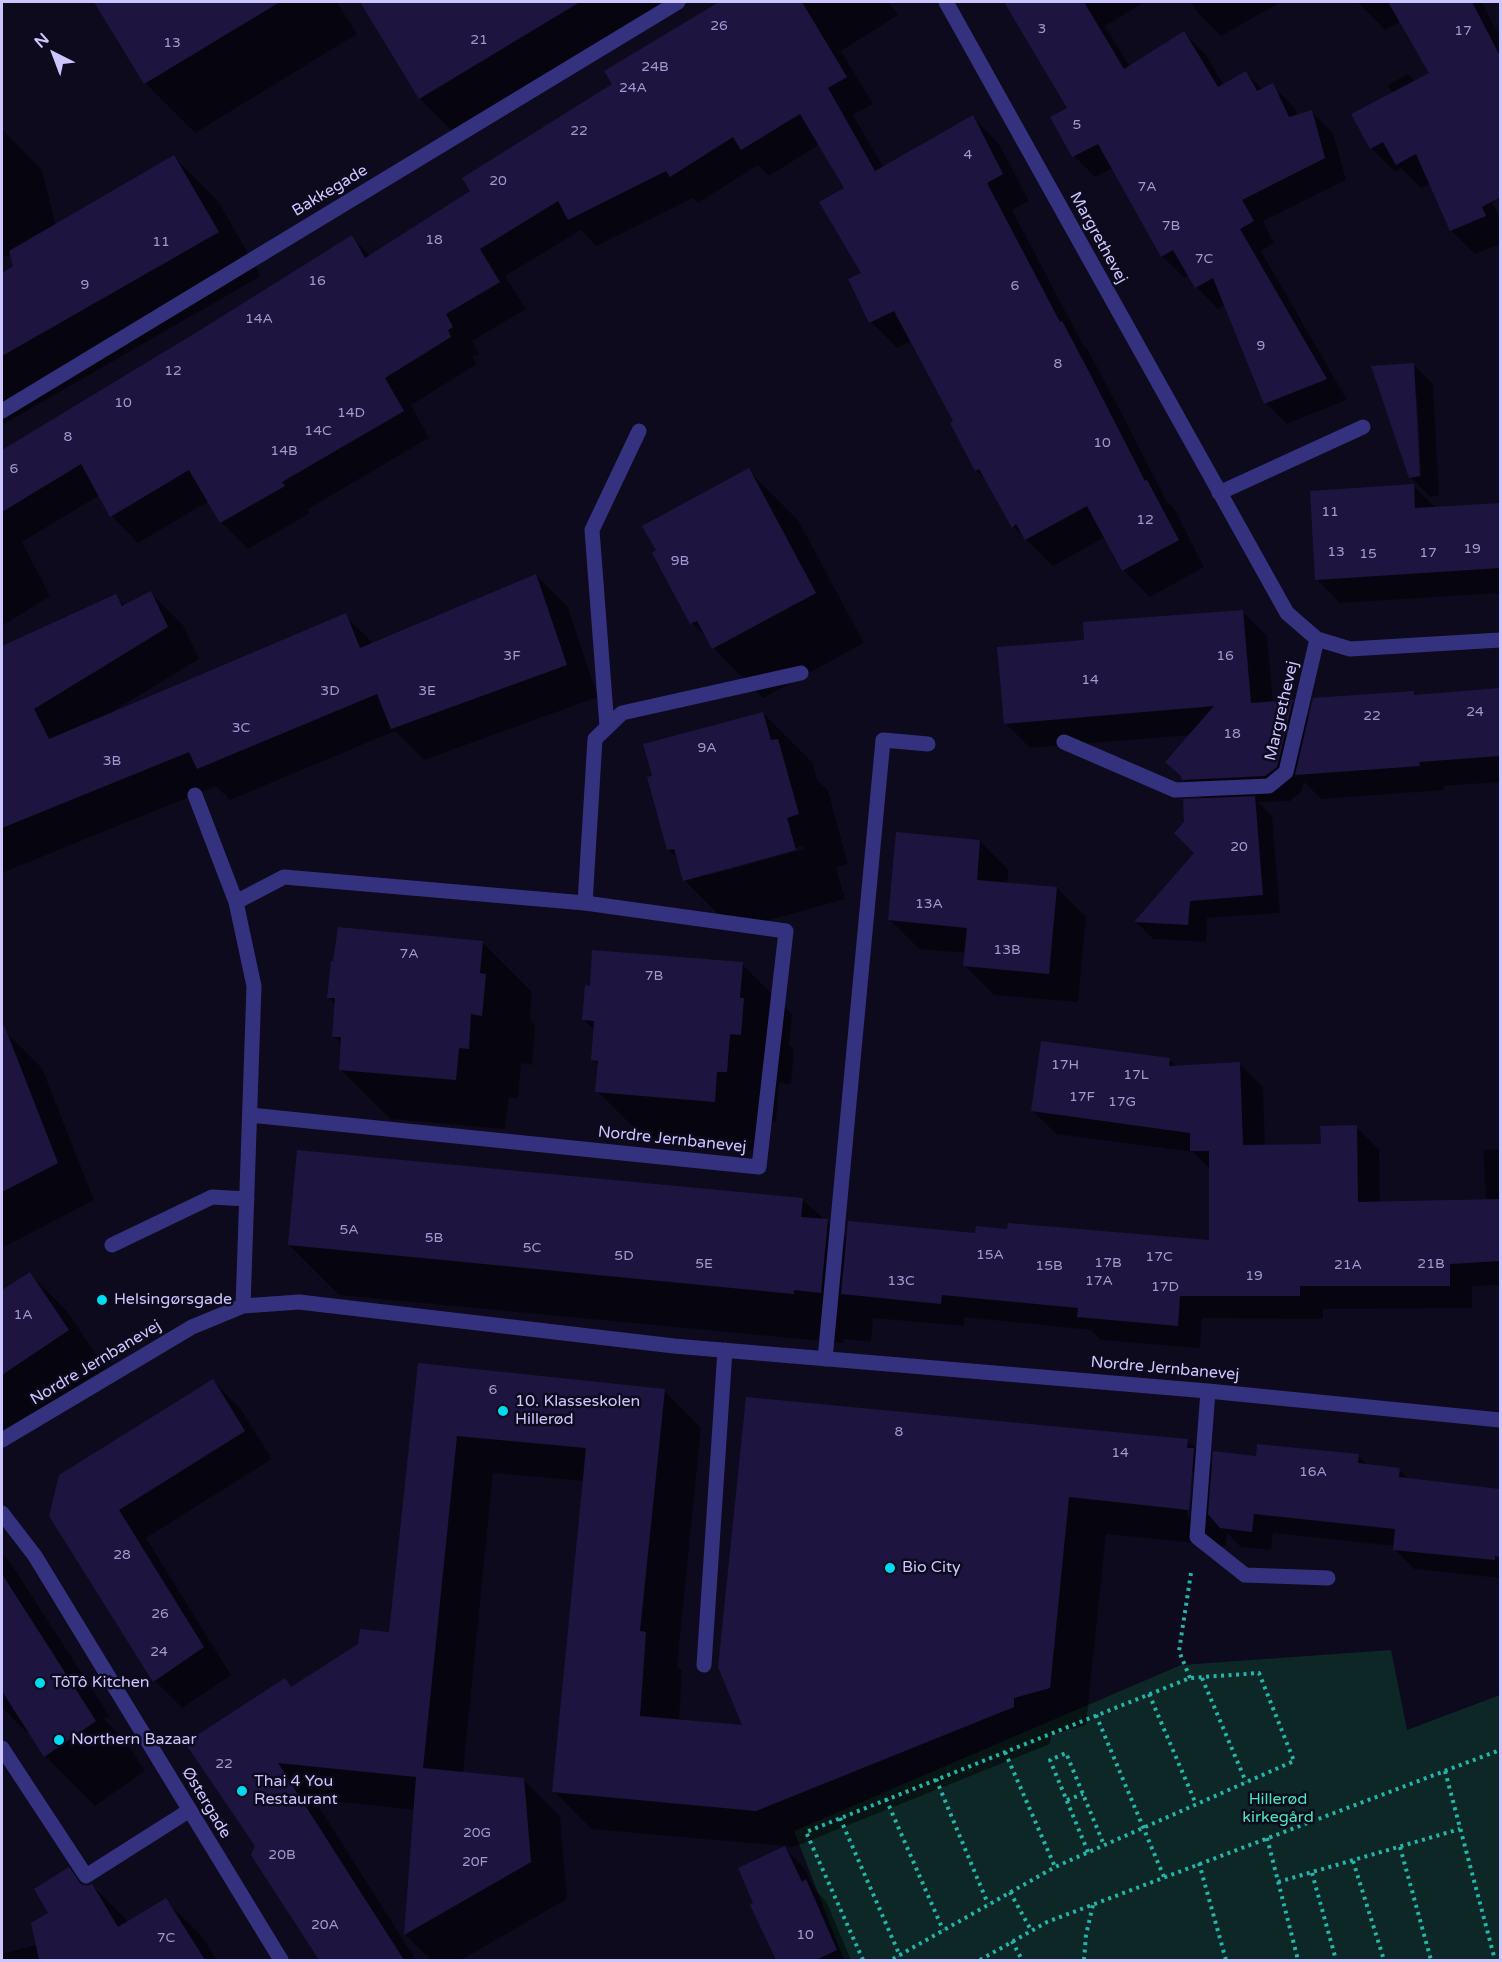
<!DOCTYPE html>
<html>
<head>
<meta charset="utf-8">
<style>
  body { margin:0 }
  #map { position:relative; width:1502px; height:1962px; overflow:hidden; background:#0d0a1d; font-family:"Varela Round",sans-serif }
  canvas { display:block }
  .frame { position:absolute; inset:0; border:3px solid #ccc6ff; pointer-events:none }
  .north { position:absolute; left:24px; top:24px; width:60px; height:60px; -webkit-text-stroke:4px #0d0a1d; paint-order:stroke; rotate:318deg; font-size:16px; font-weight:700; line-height:24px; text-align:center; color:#ccc6ff }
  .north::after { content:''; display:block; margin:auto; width:21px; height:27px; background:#ccc6ff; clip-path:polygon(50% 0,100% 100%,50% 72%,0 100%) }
</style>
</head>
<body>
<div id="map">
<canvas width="1502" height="1962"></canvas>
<div class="frame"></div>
<div class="north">N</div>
</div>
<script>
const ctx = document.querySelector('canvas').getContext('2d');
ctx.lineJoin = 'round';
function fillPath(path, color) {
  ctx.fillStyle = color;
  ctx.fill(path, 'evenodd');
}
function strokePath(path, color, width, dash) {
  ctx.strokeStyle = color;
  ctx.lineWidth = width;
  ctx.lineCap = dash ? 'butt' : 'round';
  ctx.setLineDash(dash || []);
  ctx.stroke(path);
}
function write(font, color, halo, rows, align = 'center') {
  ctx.font = font + ' "Varela Round",sans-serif';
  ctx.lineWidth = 5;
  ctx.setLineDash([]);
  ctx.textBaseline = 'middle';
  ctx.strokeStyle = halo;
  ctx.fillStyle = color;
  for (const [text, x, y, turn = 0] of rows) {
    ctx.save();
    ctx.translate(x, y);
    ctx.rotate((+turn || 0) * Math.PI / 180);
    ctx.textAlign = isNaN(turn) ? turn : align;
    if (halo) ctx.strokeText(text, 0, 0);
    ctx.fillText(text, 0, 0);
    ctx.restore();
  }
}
fillPath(new Path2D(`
  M1391 1650 1407 1730 1500 1695V1960H844L794 1831 1181 1665Z`), '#0d2726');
fillPath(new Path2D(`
  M118 2H337L357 34 195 133 145 83 102 12Z
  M377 2H677L457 136 420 99 366 8Z
  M722 2H889L898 15 841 51 873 104 853 115 883 167 973 117 999 144 1029 201 1012 210 1083 345 1088 350 1114 399 1167 502 1174 508 1204 567 1150 597 1123 570 1105 537 1053 566 1013 527 988 482 976 470 955 422 912 341 897 348 871 322 846 189 820 144 769 176 758 165 698 203 693 198 596 246 581 230 505 276 526 309 472 341 479 354 473 357 477 364 411 405 429 438 308 509 310 513 248 549 221 522 209 501 138 543 112 516 100 495 22 542 50 596 2 626V452L197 333 351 237 371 256 472 192 614 85 606 72Z
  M1005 2H1145L1105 26 1130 67 1184 33 1206 55 1224 86 1246 73 1263 90 1272 85 1294 107 1298 116 1311 111 1333 133 1346 180 1263 221 1274 243 1261 251 1347 400 1287 424 1265 403 1226 304 1218 309 1196 287 1189 275 1184 278 1162 256 1113 168 1095 177 1074 156 1069 109Z
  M1191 2H1281L1221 36 1197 12Z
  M1358 2H1482L1500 37V163L1477 177 1500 217V244L1475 254 1451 231 1431 183 1421 188 1401 168 1395 172 1371 148 1392 94 1388 85 1408 74 1416 82 1431 74 1401 21 1385 30Z
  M2 129 42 170 56 226 174 157 218 201 261 276 2 425V274L15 267 11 255 2 257Z
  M1413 364 1433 384 1439 495 1430 497 1410 477ZM1414 398H1417L1421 476 1418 469Z
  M748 470 798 520 864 643 763 698 713 648 710 641 692 623Z
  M1413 485 1436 508 1500 504V593L1340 603 1317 579Z
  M536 575 568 607 598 697 424 760 395 731 230 800 216 786 2 873V648L115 596 125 606 151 593 183 625 199 659 115 710 116 712 345 615 374 644Z
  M1242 611 1267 636 1273 703 1292 701 1310 719 1413 692 1417 696 1498 690 1500 692V782L1443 786 1444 790 1321 799 1304 782 1302 791 1290 801 1258 802 1272 816 1280 913 1207 918 1206 942 1153 939 1136 922 1196 853 1204 800 1183 779 1191 735 1030 748 1005 723 1086 641Z
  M763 713 813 763 817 780 828 790 848 864 836 867 845 899 734 930 684 880 678 859 669 850 654 777ZM803 846 804 849 709 875V872Z
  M980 841 1009 870 1007 884 1057 888 1086 917 1078 1002 994 995 965 966 966 953 919 949 890 920Z
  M482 942 532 992 530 1019 535 1025 532 1065 521 1063 518 1098 509 1097 505 1129 390 1119 340 1069 342 1045 334 1036 336 1005 329 998Z
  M742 964 792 1014 789 1045 794 1049 791 1084 779 1083 776 1122 766 1121 764 1151 647 1141 597 1091 599 1066 593 1060 595 1031 584 1020Z
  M5 1031 42 1068 94 1200 2 1248V1033Z
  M1170 1060 1177 1067 1240 1064 1263 1087 1265 1146 1322 1145 1356 1127 1379 1149 1380 1203 1486 1201 1483 1150 1500 1149V1285L1472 1286V1308L1323 1309V1319L1202 1318 1200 1348 1101 1340 1091 1330 964 1317V1326L873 1318 871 1342 844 1339 843 1343 339 1295 289 1245 802 1199 847 1240 976 1235 1210 1241V1169L1193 1152 1056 1134 1033 1111Z
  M30 1274 67 1311 105 1368 2 1436V1292Z
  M419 1365 664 1390 701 1428 677 1666 682 1671 679 1721 744 1727 747 1398 1187 1440 1214 1466 1258 1457 1358 1456 1369 1466 1399 1469 1409 1479 1500 1489V1578L1414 1569 1395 1550V1546L1273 1533 1271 1550 1241 1547 1227 1533 1226 1546 1106 1534 1086 1725 1051 1735 1050 1744 794 1847 591 1829 554 1791 584 1481 493 1473 463 1773 523 1779 560 1816 567 1899 461 1960H431L405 1935 415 1810 314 1799 416 1960H321L253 1855 257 1846 285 1680 292 1688 390 1634ZM1191 1472H1194L1190 1517H1187Z
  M213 1381 240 1408 272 1459 146 1538 231 1675 182 1708 155 1681 51 1515Z
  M2 1553 10 1562 110 1717 103 1718 125 1740 145 1771 95 1806 45 1756 29 1731 26 1732 2 1708Z
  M785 1848 804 1868 815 1890 826 1901 851 1960H777L752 1905Z
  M68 1869 86 1887 92 1885 129 1923 165 1900 201 1935 217 1960H2V1954L46 1942 50 1913Z`), '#0007');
fillPath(new Path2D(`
  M94 2H280L144 84Z
  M360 2H580L419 99Z
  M719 2H802L847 77 828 88 875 171 973 115 1003 174 987 183 1060 322 1062 321 1088 370 1145 481 1147 480 1179 540 1122 571 1087 506 1025 540 1016 524 1012 528 979 469 975 471 950 423 953 421 894 311 869 323 848 279 861 273 819 202 844 188 800 114 741 150 733 137 670 177 666 171 568 220 558 201 480 249 500 282 446 314 453 327 448 330 451 337 385 378 404 411 282 482 285 486 220 523 189 470 110 517 81 464 2 512V450L197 332 352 235 365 258 470 191 462 178 612 84 604 71Z
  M1004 2H1084L1124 69 1184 31 1218 87 1246 71 1257 91 1273 83 1289 117 1312 110 1325 158 1242 200 1254 221 1240 229 1327 379 1264 404 1213 278 1195 288 1173 250 1161 257 1098 144 1072 157 1050 117 1067 108Z
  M1388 2H1472L1500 56V197L1482 207 1486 216 1450 231 1416 154 1396 165 1383 142 1370 149 1351 114 1429 73Z
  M174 155 219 232 2 356V273L13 266 9 251Z
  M1414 363 1420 476 1409 478 1371 366Z
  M749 468 816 593 712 649 697 621 690 624 652 553 656 550 642 526Z
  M1414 484 1415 508 1500 503V568L1315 580 1310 491Z
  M536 574 567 665 391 729 377 694 197 769 189 752 2 828V646L116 594 122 606 151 591 168 627 34 709 49 739 346 613 360 648Z
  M1243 610 1251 703 1293 700 1277 767 1265 776 1182 780 1181 776 1165 762 1214 706 1004 724 997 647 1084 640 1083 622Z
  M1499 688 1500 756 1419 762 1420 766 1295 775 1313 698 1414 691V695Z
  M763 712 771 740 778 739 799 814 787 818 796 850 683 881 674 849 667 850 647 777 652 776 643 744Z
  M1255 796 1263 895 1190 901 1188 925 1134 922 1194 853 1174 833 1184 822 1183 799Z
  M896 832 980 840 977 880 1057 887 1049 974 963 966 967 928 888 920Z
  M338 927 483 941 480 973 486 974 482 1016 471 1014 469 1049 459 1048 456 1080 339 1070 341 1037H332L335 998H327L331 961H333Z
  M592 950 743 962 740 998H744L741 1035 730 1034 727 1072H717L715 1102 595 1092 598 1061 591 1060 594 1021 582 1020 585 985 590 986Z
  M2 1025H4L58 1163 2 1192Z
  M1041 1041 1170 1058 1169 1066 1240 1062 1243 1145 1321 1144 1320 1126 1357 1125 1358 1202 1500 1199V1261L1450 1264V1286H1300V1296H1180L1178 1326 1077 1317 1078 1308 942 1295 941 1304 841 1294 848 1221 975 1233 976 1226 1007 1229 1008 1223 1209 1240V1151H1190V1133L1031 1111Z
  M297 1150 803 1198 801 1217 828 1219 821 1293 794 1290V1294L288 1245Z
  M30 1272 69 1330 2 1375V1290Z
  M418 1363 665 1389 640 1631 646 1632 640 1716 742 1725 718 1667 746 1397 1188 1439 1187 1448H1194L1189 1510 1069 1497 1050 1688 1014 1698V1707L756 1811 552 1792 586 1448 457 1436 423 1768 524 1778 531 1862 404 1935 416 1777 278 1763 404 1960H319L251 1855 255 1846 185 1743 285 1678 291 1687 358 1644 360 1629 389 1632Z
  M213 1379 245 1431 119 1510 204 1647 153 1682 49 1516 59 1475Z
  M1257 1444 1359 1454 1358 1463 1400 1468 1399 1477 1500 1489V1557L1495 1556V1560L1393 1550 1395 1529 1254 1514 1252 1532 1220 1528 1208 1514 1213 1451 1256 1456Z
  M2 1574 96 1721 44 1757 2 1691Z
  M785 1846 802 1882 806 1879 837 1950 816 1960H776L750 1905 753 1903 738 1868Z
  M69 1867 81 1884 87 1886 92 1884 118 1927 166 1898 205 1960H39L31 1923 48 1913 34 1889Z`), '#1d153f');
strokePath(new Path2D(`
  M1190 1678 1179 1651 1191 1573
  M1202 1678 1246 1782
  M1149 1694 1196 1804
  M1096 1715 1164 1877
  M1005 1752 1055 1867
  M1445 1771 1495 1960
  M936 1779 988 1904
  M886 1799 943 1930
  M1067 1800 1083 1794
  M840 1818 900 1956
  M1267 1838 1298 1960
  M1400 1847 1431 1960
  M1088 1852 1050 1760 1066 1753 1104 1845
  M1353 1861 1384 1960
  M1199 1863 1226 1960
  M1312 1873 1336 1960
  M1278 1882 1460 1829
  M1010 1892 1031 1930
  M1012 1941 1022 1960
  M863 1960 806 1832 1190 1678 1259 1673 1294 1761 1055 1867 891 1960
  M980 1960 1047 1922 1500 1750
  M1084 1960 1086 1935 1093 1905`), '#26b3a9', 4, [3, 4.5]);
strokePath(new Path2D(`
  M946 2 1287 613 1317 639 1350 649 1500 640
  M2 411 678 2
  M1219 493 1363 427
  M607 727 592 530 639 431
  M1064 742 1175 790 1269 786 1286 772 1317 639
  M195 795 236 902 254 986 243 1306
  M236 902 284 877 585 903 786 931 759 1167 250 1115
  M585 903 595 739 622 713 801 673
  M112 1245 212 1197 247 1199
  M825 1359 883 740 928 744
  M1208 1391 1197 1537 1245 1575 1328 1578
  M2 1440 192 1327 243 1306 299 1302 674 1346 1208 1391 1500 1420
  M2 1513 35 1556 281 1960
  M704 1665 725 1350
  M2 1748 86 1876 190 1810`), '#34327f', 15);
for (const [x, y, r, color] of [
  [102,1300,6,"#00dbf1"],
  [503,1411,6,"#00dbf1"],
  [890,1568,6,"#00dbf1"],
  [40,1683,6,"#00dbf1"],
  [59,1740,6,"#00dbf1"],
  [242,1791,6,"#00dbf1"]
]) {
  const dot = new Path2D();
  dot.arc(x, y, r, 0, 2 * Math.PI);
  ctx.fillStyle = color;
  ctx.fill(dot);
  strokePath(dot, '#0d0a1d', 2);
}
write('14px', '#a09acf', null, [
  ["26",719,26],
  ["3",1042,29],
  ["17",1463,31],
  ["21",479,40],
  ["13",172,43],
  ["24B",655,67],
  ["24A",633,88],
  ["5",1077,125],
  ["22",579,131],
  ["4",968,155],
  ["20",498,181],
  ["7A",1147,187],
  ["7B",1171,226],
  ["18",434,240],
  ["11",161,242],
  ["7C",1204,259],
  ["16",317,281],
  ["9",85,285],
  ["6",1015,286],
  ["14A",259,319],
  ["9",1261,346],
  ["8",1058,364],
  ["12",173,371],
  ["10",123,403],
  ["14D",351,413],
  ["14C",318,431],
  ["8",68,437],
  ["10",1102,443],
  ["14B",284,451],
  ["6",14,469],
  ["11",1330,512],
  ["12",1145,520],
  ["19",1472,549],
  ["13",1336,552],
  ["17",1428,553],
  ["15",1368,554],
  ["9B",680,561],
  ["3F",512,656],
  ["16",1225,656],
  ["14",1090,680],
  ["3D",330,691],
  ["3E",427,691],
  ["24",1475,712],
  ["22",1372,716],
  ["3C",241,728],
  ["18",1232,734],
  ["9A",707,748],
  ["3B",112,761],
  ["20",1239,847],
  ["13A",929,904],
  ["13B",1007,950],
  ["7A",409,954],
  ["7B",654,976],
  ["17H",1065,1065],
  ["17L",1136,1075],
  ["17F",1082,1097],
  ["17G",1122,1102],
  ["5A",349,1230],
  ["5B",434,1238],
  ["5C",532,1248],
  ["15A",990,1255],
  ["5D",624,1256],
  ["17C",1159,1257],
  ["17B",1108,1263],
  ["5E",704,1264],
  ["21B",1431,1264],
  ["21A",1348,1265],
  ["15B",1049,1266],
  ["19",1254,1276],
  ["13C",901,1281],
  ["17A",1099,1281],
  ["17D",1165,1287],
  ["1A",23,1315],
  ["6",493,1390],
  ["8",899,1432],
  ["14",1120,1453],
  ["16A",1313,1472],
  ["28",122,1555],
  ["26",160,1614],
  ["24",159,1652],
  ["22",224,1764],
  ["20G",477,1833],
  ["20B",282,1855],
  ["20F",475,1862],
  ["20A",325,1925],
  ["10",805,1935],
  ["7C",166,1938]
]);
write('16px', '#ccc6ff', '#0d0a1d', [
  ["Bakkegade",330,191,-31],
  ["Margrethevej",1098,238,61],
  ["Margrethevej",1282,711,-77],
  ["Nordre Jernbanevej",672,1140,6],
  ["Nordre Jernbanevej",96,1363,-31],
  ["Nordre Jernbanevej",1165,1369,5],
  ["Østergade",206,1803,59]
]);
write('16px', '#ccc6ff', '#0d0a1d', [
  ["Helsingørsgade",114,1300],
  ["10. Klasseskolen",515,1402],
  ["Hillerød",515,1420],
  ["Bio City",902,1568],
  ["TôTô Kitchen",52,1683],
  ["Northern Bazaar",71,1740],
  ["Thai 4 You",254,1782],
  ["Restaurant",254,1800]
], 'left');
write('16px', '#4ce4bd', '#0d0a1d', [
  ["Hillerød",1278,1800],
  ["kirkegård",1278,1818]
]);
</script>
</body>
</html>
